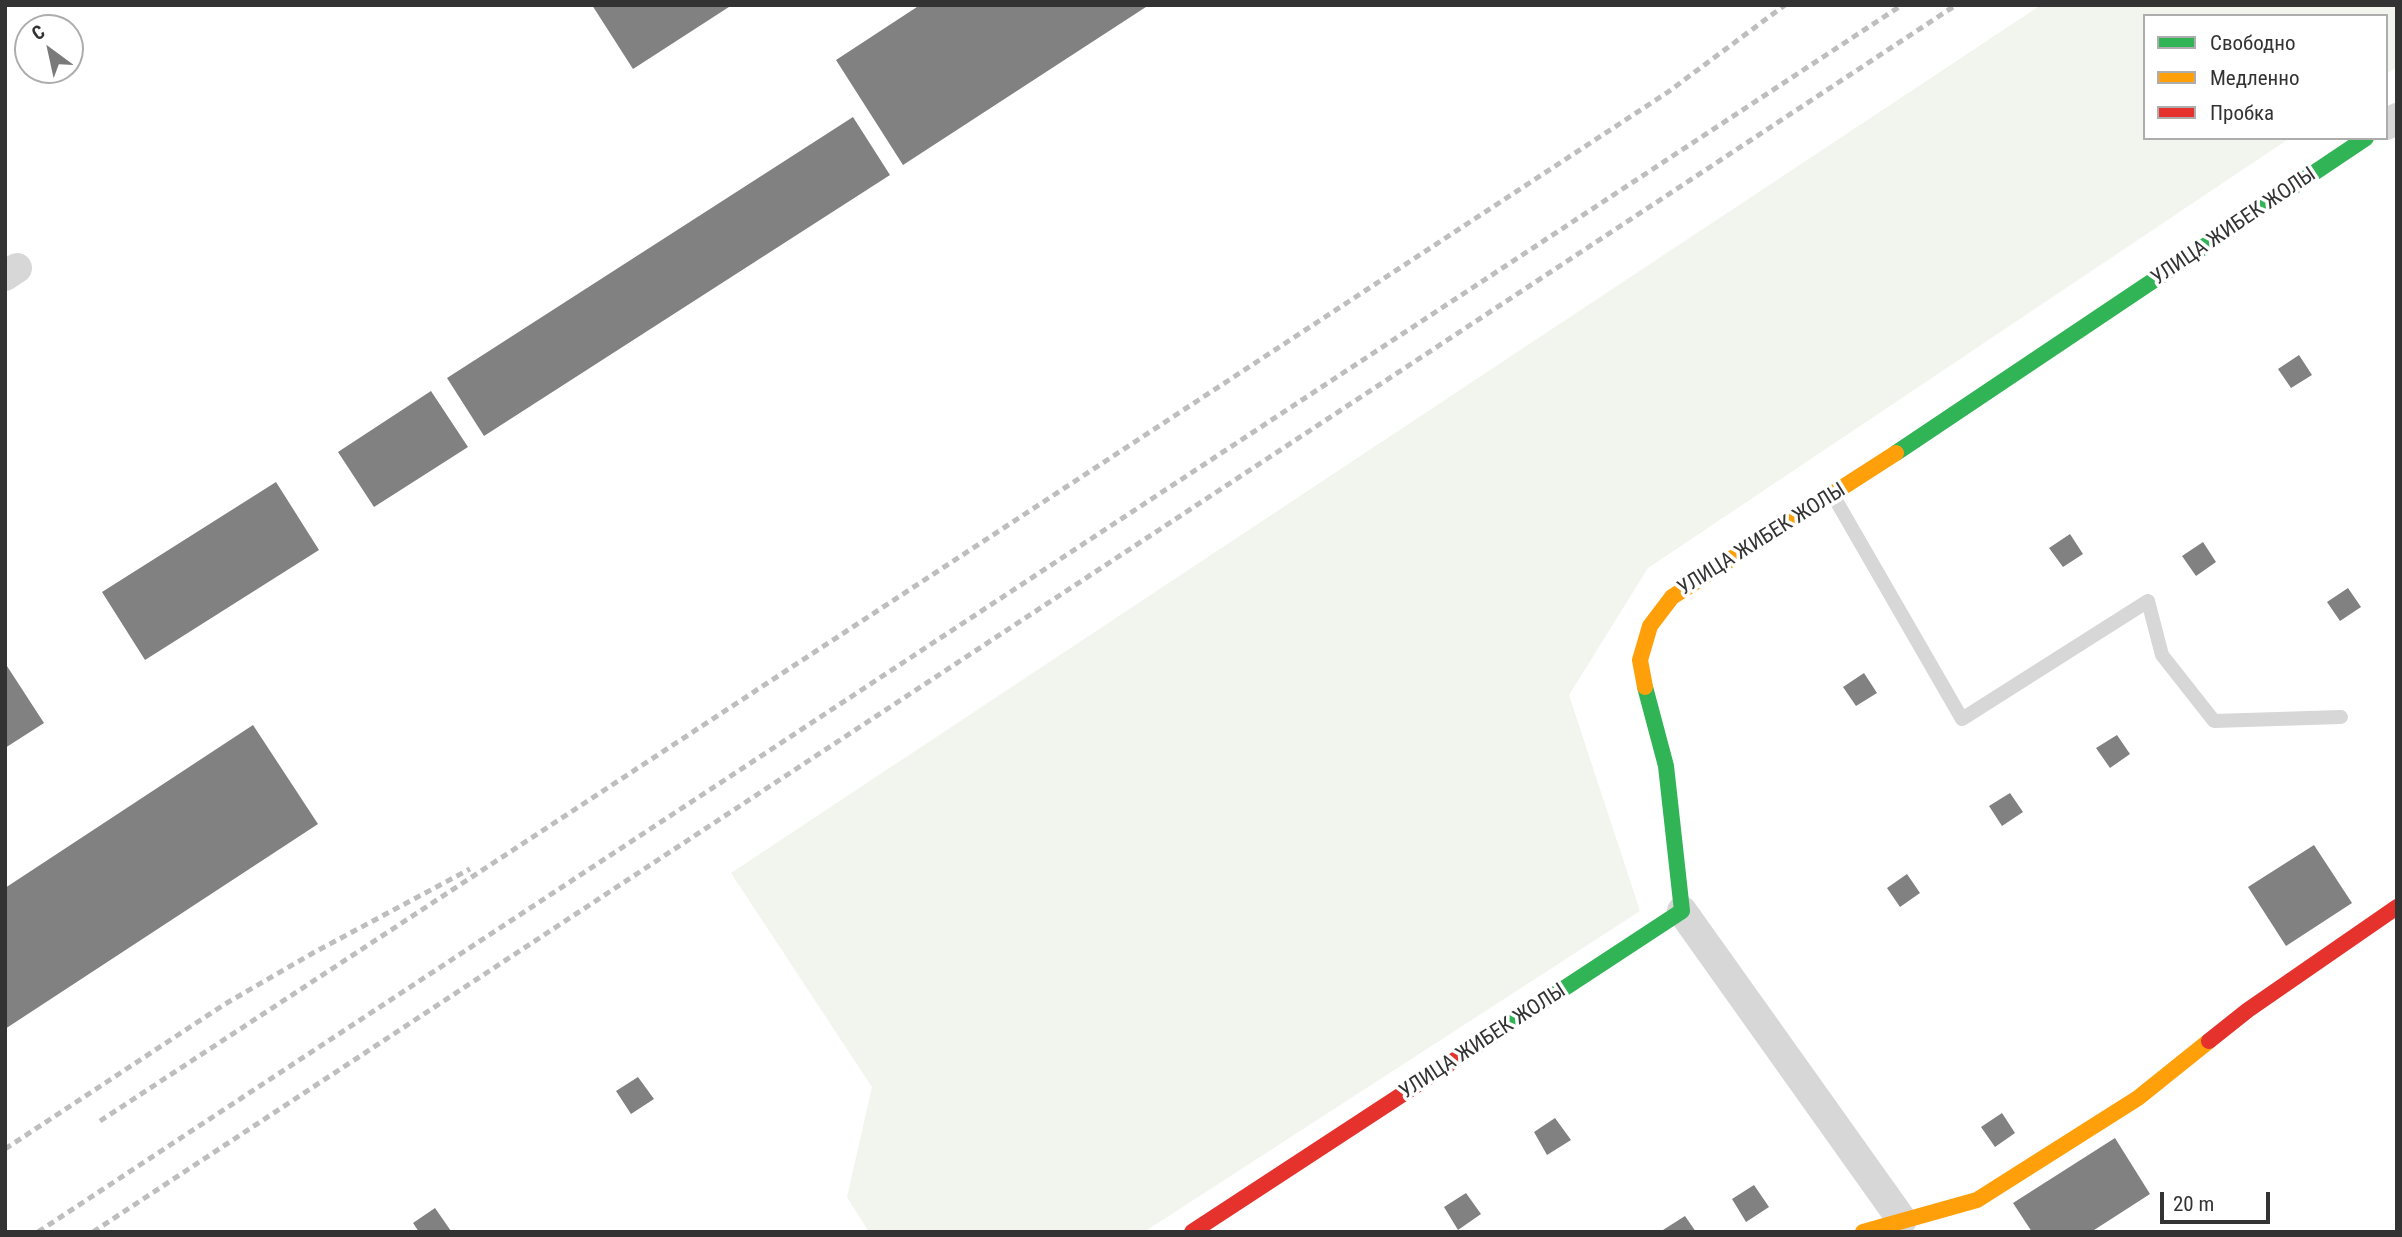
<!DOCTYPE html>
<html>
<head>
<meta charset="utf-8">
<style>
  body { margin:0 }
  #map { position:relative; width:2402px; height:1237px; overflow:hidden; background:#fff; font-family:"Roboto Condensed",sans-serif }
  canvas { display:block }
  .frame { position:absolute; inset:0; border:7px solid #333; pointer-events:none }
  .legend { position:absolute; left:2143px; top:14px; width:245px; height:126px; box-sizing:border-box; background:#fff; border:2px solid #adadad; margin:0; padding:9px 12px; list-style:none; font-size:21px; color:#333 }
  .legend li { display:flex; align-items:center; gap:14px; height:35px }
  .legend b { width:35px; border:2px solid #adadad }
  .north { position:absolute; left:14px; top:14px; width:70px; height:70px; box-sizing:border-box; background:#fff; border:2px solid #adadad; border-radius:50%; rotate:327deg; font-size:19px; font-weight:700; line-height:28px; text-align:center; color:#333 }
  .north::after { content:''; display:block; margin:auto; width:24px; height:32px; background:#7a7a7a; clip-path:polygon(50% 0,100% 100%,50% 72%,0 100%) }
  .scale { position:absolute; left:2160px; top:1192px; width:110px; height:32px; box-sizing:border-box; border:4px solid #333; border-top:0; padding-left:9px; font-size:21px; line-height:24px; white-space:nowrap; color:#333; -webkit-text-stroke:5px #fff; paint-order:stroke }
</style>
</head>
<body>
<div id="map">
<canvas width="2402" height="1237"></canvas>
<div class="frame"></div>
<ul class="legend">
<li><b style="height:9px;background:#30b455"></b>Свободно</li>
<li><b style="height:9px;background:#ff9f0a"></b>Медленно</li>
<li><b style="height:9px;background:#e5322d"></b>Пробка</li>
</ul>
<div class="north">С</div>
<div class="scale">20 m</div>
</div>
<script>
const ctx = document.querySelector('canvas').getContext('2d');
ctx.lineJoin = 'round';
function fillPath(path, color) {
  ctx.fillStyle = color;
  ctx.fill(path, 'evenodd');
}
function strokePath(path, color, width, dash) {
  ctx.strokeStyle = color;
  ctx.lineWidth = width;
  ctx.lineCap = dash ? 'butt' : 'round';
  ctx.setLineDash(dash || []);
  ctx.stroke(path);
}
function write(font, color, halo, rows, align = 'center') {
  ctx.font = font + ' "Roboto Condensed",sans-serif';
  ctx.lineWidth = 7;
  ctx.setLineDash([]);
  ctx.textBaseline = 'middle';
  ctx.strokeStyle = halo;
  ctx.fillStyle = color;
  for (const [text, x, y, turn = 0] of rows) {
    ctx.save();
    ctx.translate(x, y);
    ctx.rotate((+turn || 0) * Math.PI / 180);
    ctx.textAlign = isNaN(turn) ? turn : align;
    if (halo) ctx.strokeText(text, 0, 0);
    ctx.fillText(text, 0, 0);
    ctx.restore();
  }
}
fillPath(new Path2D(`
  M2041 5H2397V67L2386 74V16H2145V138H2290L1648 568 1569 695 1640 911 1144 1232H869L847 1197 872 1087 731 873Z`), '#f1f5ed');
fillPath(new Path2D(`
  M592 5H732L633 69Z
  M920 5H1149L903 165 836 60Z
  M853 117 890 175 484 436 447 378Z
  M2299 355 2312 375 2291 388 2278 369Z
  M431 391 468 447 374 507 338 452Z
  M276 482 319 550 145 660 102 592Z
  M2070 534 2083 554 2063 567 2049 548Z
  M2203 542 2216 562 2196 576 2182 556Z
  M2348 588 2361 607 2340 621 2327 602Z
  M5 663 44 723 5 748Z
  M1864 673 1877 693 1856 706 1843 687Z
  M253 725 318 824 5 1029V888Z
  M2117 735 2130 754 2110 768 2096 748Z
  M2010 793 2023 812 2002 826 1989 806Z
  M2314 845 2352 903 2286 946 2248 887Z
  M1907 874 1920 893 1900 907 1887 888Z
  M638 1077 654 1099 631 1114 616 1091Z
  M2002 1113 2015 1133 1995 1147 1981 1127Z
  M1555 1118 1571 1140 1547 1155 1534 1132Z
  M2115 1138 2150 1194 2091 1232H2032L2013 1203Z
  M1754 1185 1769 1207 1746 1222 1732 1199Z
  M1466 1193 1481 1214 1458 1230 1444 1207Z
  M435 1208 451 1231 419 1232 413 1223Z
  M1685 1216 1696 1232H1664L1663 1230Z`), '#818181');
strokePath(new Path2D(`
  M1834 497 1962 719 2148 601 2162 655 2214 721 2341 717`), '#d7d7d7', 14);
strokePath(new Path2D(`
  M2386 125 2397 118
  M5 276 17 268
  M1682 911 1902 1220`), '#d7d7d7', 30);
strokePath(new Path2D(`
  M1896 453 2366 138
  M1490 1037 1682 911 1666 766 1645 687`), '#30b455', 16);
strokePath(new Path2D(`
  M1645 687 1640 660 1650 626 1672 597 1896 453
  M1863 1232 1977 1200 2138 1098 2209 1041`), '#ff9f0a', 16);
strokePath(new Path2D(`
  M2209 1041 2248 1010 2397 907
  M1192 1232 1490 1037`), '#e5322d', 16);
strokePath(new Path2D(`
  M100 1121 1668 92 1785 5
  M5 1149 225 1004 313 953 470 869
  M38 1232 1902 5
  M93 1232 1956 5`), '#bebebe', 5, [7, 5]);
write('21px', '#333', '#fff', [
  ["УЛИЦА ЖИБЕК ЖОЛЫ",2234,227,-34],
  ["УЛИЦА ЖИБЕК ЖОЛЫ",1762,540,-32],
  ["УЛИЦА ЖИБЕК ЖОЛЫ",1483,1042,-33]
]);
</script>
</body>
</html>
